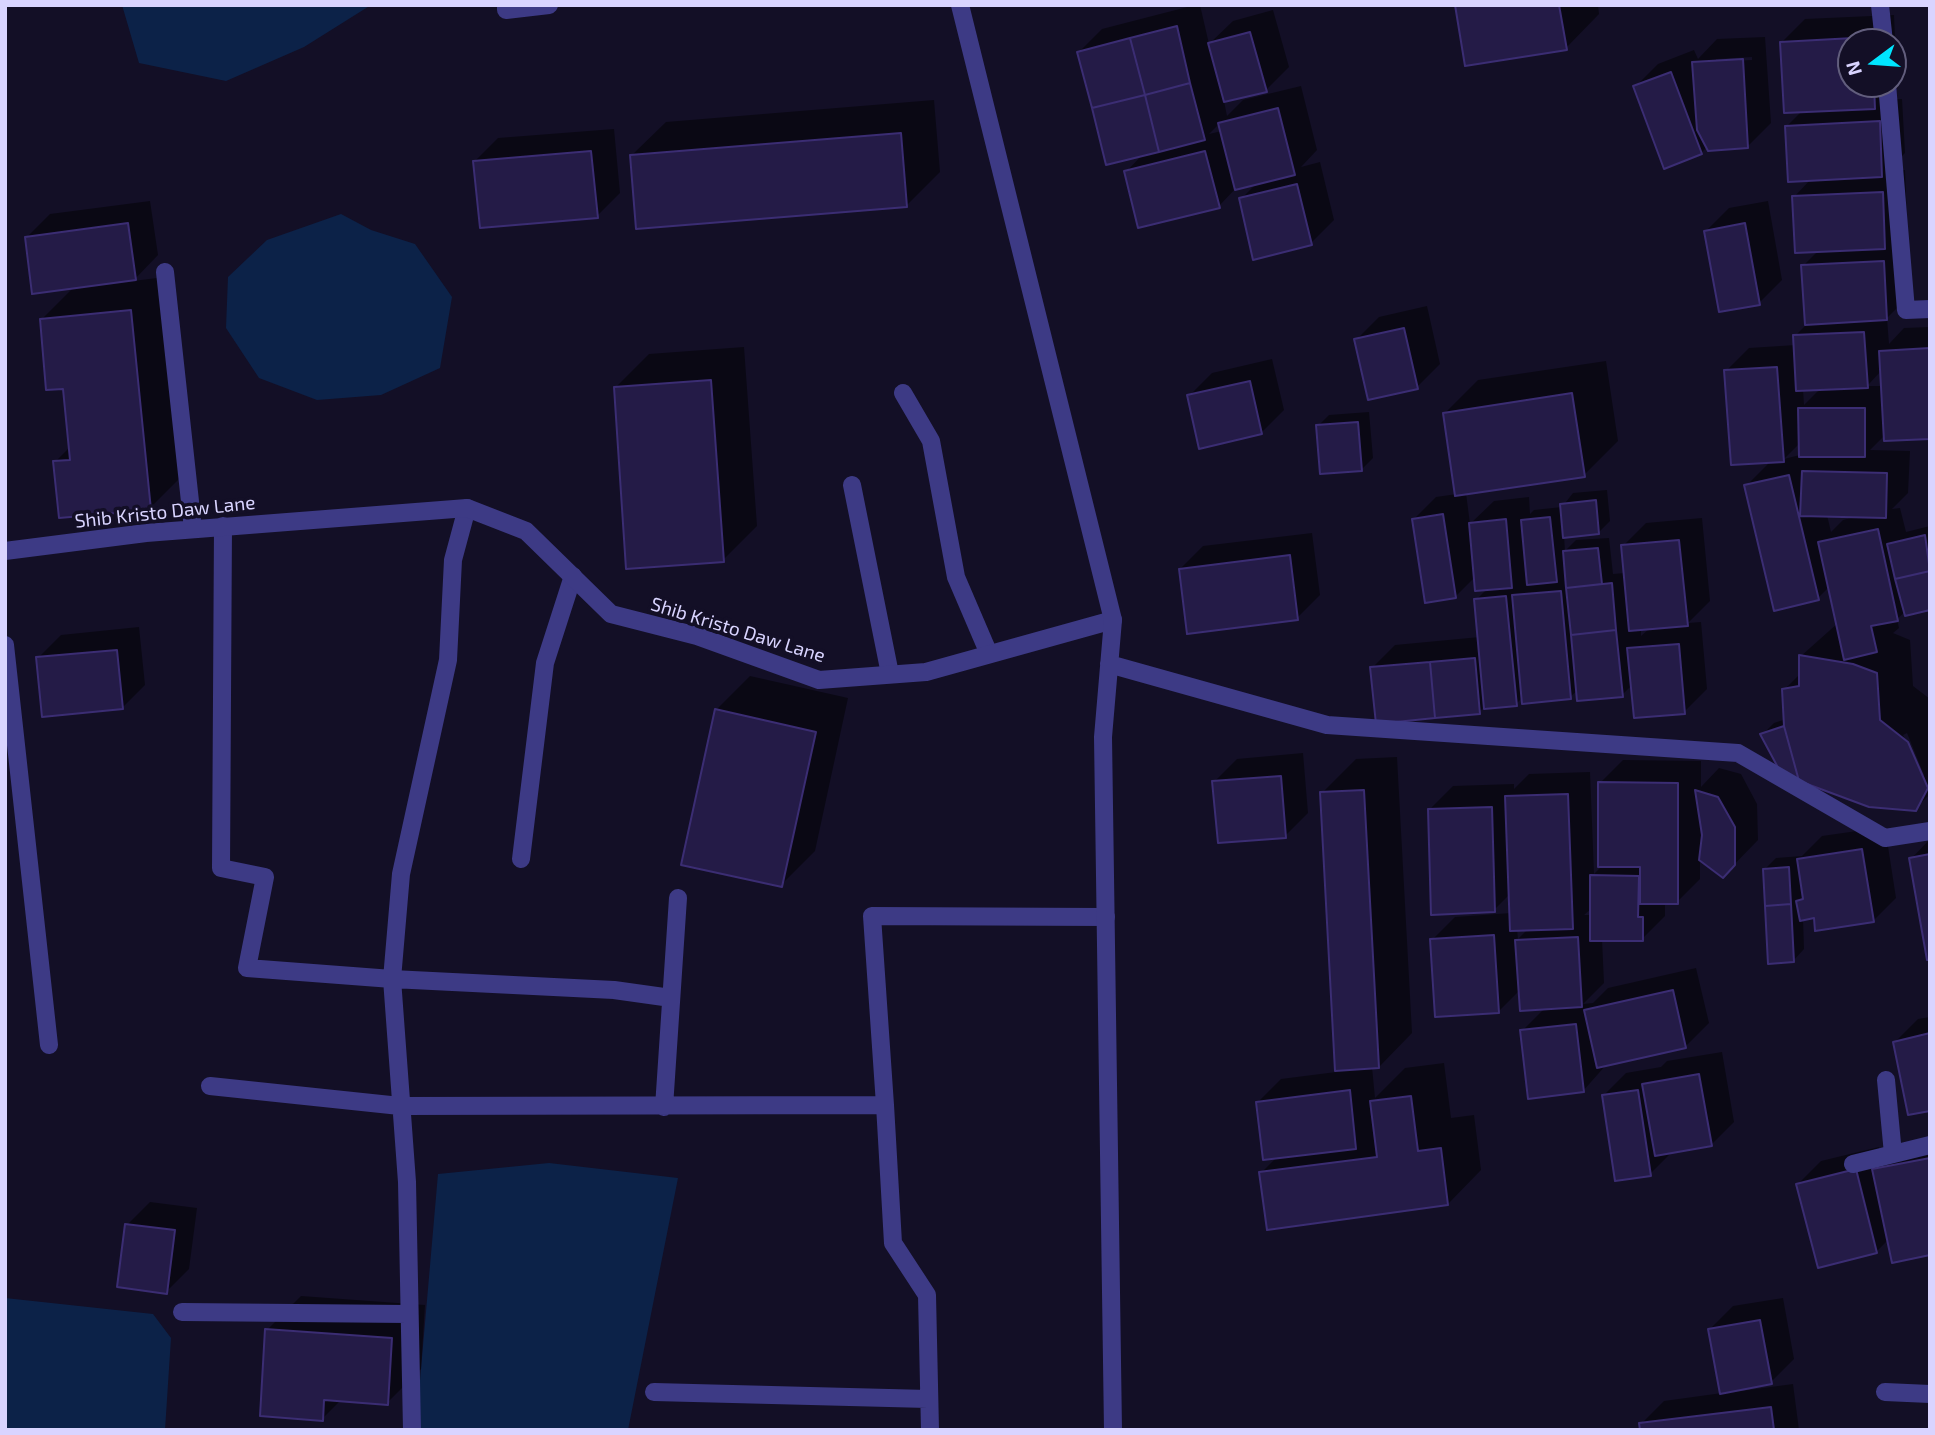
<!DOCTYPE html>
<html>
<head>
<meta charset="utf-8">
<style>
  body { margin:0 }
  #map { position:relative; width:1935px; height:1435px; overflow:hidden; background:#130f26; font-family:"Exo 2",sans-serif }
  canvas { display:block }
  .frame { position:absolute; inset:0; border:7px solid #d9d4ff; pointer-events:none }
  .north { position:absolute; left:1837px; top:28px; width:70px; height:70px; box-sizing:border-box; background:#130f26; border:2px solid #625e7d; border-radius:50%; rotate:254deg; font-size:19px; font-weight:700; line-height:28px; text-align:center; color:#d9d4ff }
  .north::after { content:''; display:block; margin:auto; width:24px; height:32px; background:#00e5ff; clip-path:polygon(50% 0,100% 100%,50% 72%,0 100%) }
</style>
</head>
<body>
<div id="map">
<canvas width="1935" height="1435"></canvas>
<div class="frame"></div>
<div class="north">N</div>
</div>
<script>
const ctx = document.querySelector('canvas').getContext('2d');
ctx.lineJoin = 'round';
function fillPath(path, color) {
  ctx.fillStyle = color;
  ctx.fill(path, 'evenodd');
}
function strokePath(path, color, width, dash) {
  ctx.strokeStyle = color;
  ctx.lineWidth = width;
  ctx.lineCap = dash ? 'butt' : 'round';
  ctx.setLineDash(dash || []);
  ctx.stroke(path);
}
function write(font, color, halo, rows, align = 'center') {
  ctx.font = font + ' "Exo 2",sans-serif';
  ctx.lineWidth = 7;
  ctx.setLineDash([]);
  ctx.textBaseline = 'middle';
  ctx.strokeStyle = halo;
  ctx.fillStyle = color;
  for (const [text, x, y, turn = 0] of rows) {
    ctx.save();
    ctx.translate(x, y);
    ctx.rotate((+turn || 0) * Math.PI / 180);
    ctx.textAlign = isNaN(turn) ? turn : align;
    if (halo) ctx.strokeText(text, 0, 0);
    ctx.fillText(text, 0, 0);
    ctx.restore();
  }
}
fillPath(new Path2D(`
  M122 5H371L304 47 226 81 139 63Z
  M341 214 371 230 415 244 452 297 440 368 381 395 317 400 259 378 226 328 228 277 267 240Z
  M549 1163 678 1178 628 1430H419L416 1426 438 1174Z
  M5 1298 153 1314 171 1338 165 1430H5Z`), '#0c2248');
fillPath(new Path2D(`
  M1195 5H1200L1209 44 1233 21 1273 10 1289 67 1266 90 1224 101 1227 116 1243 100 1301 86 1317 150 1301 167 1320 162 1334 220 1311 243 1241 199 1257 183 1237 187 1219 206 1126 172 1144 153 1079 52 1102 29ZM1220 123 1222 131 1209 134Z
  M1457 5H1598L1599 14 1566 48Z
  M1894 15 1897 84 1882 100 1902 99 1905 153 1887 171 1905 170 1910 295 1887 318 1889 344 1904 328 1930 327V437L1885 435 1870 450 1910 451 1908 493 1892 509 1900 508 1906 532 1930 526V608L1906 611 1897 619 1899 628 1893 633 1910 640 1913 686 1930 699V794L1915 809 1763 734 1774 723 1786 719 1784 690 1801 673V656L1838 623 1830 586 1818 598 1746 486 1771 461 1726 371 1749 348 1796 345 1795 336 1806 325 1803 266 1819 250 1794 197 1811 179 1786 127 1803 110 1782 42 1805 19ZM1851 42H1893V84H1851ZM1882 370 1883 386H1867ZM1821 388 1804 405 1803 389ZM1800 443V455L1784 459ZM1827 515 1855 517 1843 520 1831 532ZM1907 733 1924 775H1921L1903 735Z
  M1765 37 1771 123 1748 146H1708L1701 153 1635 87 1658 64 1694 50 1698 59 1717 39ZM1752 57V60L1716 62V59Z
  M934 100 940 172 906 206 632 155 666 122Z
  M614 129 620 193 597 216 475 161 498 138Z
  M150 201 158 255 133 281 165 277 184 474 150 508 55 462 71 446 64 387 41 320 75 286 27 237 50 214Z
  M1768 201 1782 280 1759 303 1706 231 1729 208Z
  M1427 306 1440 364 1417 387 1356 340 1379 317Z
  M744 347 757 526 723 560 615 388 649 354Z
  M1272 359 1284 410 1261 433 1189 396 1212 373Z
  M1606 361 1618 441 1584 475 1466 493 1470 524 1494 501 1529 497 1530 514 1534 510 1562 507 1573 493 1607 490 1610 521 1598 533 1564 536 1565 551 1576 540 1609 538 1613 574 1625 573 1623 546 1646 523 1702 518 1710 601 1688 623 1701 622 1707 689 1684 712 1632 685 1622 695 1578 690 1570 697H1523L1516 704 1484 707 1479 712 1372 668 1395 645 1480 637 1476 600 1488 588 1476 576 1455 597 1413 520 1436 497 1457 494 1445 413 1478 380ZM1641 628H1650L1641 636Z
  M1369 412 1373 458 1362 469 1318 426 1329 415Z
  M1312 533 1320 595 1297 618 1180 569 1203 546Z
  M139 627 145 685 122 708 38 658 61 635Z
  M750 676 848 698 815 851 781 885 716 710Z
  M1303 753 1308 813 1285 836 1214 782 1237 759Z
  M1397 757 1412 1033 1379 1067H1372L1375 1098 1405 1068 1444 1063 1451 1118 1474 1115 1481 1170 1448 1204 1261 1173 1277 1157 1258 1102 1281 1079 1336 1072 1322 793 1356 759Z
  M1623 760 1701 761V787L1719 768 1741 774 1757 804 1758 840 1723 876 1700 859V879L1677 902H1665V916L1642 939H1602L1604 983 1583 1004 1593 1003 1608 988 1696 968 1709 1023 1686 1046 1606 1065 1583 1091 1522 1031 1545 1008 1520 990 1498 1012 1432 940 1455 917 1511 913 1510 894 1494 910 1430 809 1453 786 1514 784V789L1529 774 1590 772 1594 874 1603 865 1600 783ZM1592 908V915H1584ZM1529 928 1518 939 1517 929Z
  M1885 827 1896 898 1873 921 1815 916 1803 918 1804 949 1793 961 1765 869 1776 858 1802 856 1822 836Z
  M1930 839V958L1911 859Z
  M1930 1017V1109L1895 1042 1918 1019Z
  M1722 1052 1734 1122 1711 1145 1673 1151 1650 1174 1603 1096 1626 1073 1661 1067 1667 1061Z
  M1930 1140V1253L1889 1239 1876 1252 1798 1184 1821 1161 1879 1147 1883 1162Z
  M150 1202 197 1208 189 1269 166 1292 127 1225Z
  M301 1296 425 1305 421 1369 387 1403 341 1400 322 1419 267 1330Z
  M1783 1298 1794 1359 1771 1382 1741 1388V1391L1793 1384 1799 1430H1641V1424L1664 1401 1722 1393 1710 1329 1733 1306Z`), '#0007');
const building = new Path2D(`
  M1455 5H1559L1567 50 1465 66Z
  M1177 26 1190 83 1145 95 1130 38Z
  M1250 32 1267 92 1224 102 1208 43Z
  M1872 37V42H1851V84H1874L1875 109 1784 113 1780 42Z
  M1130 38 1145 95 1092 108 1077 52Z
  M1743 59 1748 148 1708 151 1697 130 1692 62Z
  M1671 72 1702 154 1664 169 1633 86Z
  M1190 83 1205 140 1159 152 1145 95Z
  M1145 95 1159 152 1106 165 1092 108Z
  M1278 108 1295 175 1235 190 1218 123Z
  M1880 121 1882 177 1788 182 1785 126Z
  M901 133 907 207 636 229 630 155Z
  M591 151 598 218 480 228 473 161Z
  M1205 151 1220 208 1138 228 1124 171Z
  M1297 184 1312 245 1253 260 1239 198Z
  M1883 192 1885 249 1795 253 1792 196Z
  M128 223 136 280 32 294 25 237Z
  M1745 223 1760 305 1719 312 1704 231Z
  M1884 261 1887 320 1805 325 1801 265Z
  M131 310 151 510 59 518 53 461 70 460 63 389 46 390 40 319Z
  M1404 328 1418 389 1368 400 1354 339Z
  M1864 332 1868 388 1796 391 1793 335Z
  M1930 348V439L1884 441 1879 351Z
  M1777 367 1784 462 1731 465 1724 370Z
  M711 380 724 562 626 569 614 387Z
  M1250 381 1262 434 1199 449 1187 395Z
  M1572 393 1585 477 1455 496 1443 413Z
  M1798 408H1865V457H1799Z
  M1358 422 1362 471 1320 474 1316 425Z
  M1802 471 1887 473 1886 518 1800 516Z
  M1789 475 1819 600 1774 611 1744 485Z
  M1596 500 1599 534 1563 538 1560 504Z
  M1443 514 1456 598 1425 603 1412 519Z
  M1550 517 1557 582 1527 585 1521 520Z
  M1506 519 1512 588 1475 591 1469 523Z
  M1878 529 1898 621 1871 626 1877 652 1844 660 1818 542Z
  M1925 535 1930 571 1895 579 1887 544Z
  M1679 540 1688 626 1629 631 1621 545Z
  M1598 548 1602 584 1566 588 1563 551Z
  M1290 555 1298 620 1187 634 1179 569Z
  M1930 571V610L1905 616 1895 579Z
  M1612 583 1616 630 1571 635 1566 588Z
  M1561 591 1571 699 1522 704 1512 595Z
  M1506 596 1517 706 1484 709 1474 599Z
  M1616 630 1623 697 1577 701 1571 635Z
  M1679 644 1685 714 1634 718 1627 648Z
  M117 650 123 709 42 717 36 657Z
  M1799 655 1853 664 1877 673 1880 720 1908 742 1928 788 1916 811 1869 807 1799 781 1784 726 1782 689 1799 686Z
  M1475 658 1480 714 1435 718 1430 662Z
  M1430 662 1435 718 1376 724 1370 667Z
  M715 709 816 732 782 887 681 865Z
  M1784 726 1799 781 1782 775 1760 734Z
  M1281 776 1286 838 1218 843 1212 781Z
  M1598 782 1678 783V904H1640V867H1598Z
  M1364 790 1379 1068 1335 1071 1320 792Z
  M1695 790 1718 797 1735 827V865L1723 878 1699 860 1702 835Z
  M1568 794 1573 929 1510 931 1505 796Z
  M1492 807 1495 912 1431 915 1428 809Z
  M1862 849 1874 922 1815 931 1814 918 1800 921 1796 901 1803 899 1797 859Z
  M1930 854V960H1927L1909 858Z
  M1789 867 1791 904 1765 906 1763 869Z
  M1590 875 1639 876 1638 917H1643V941H1590Z
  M1791 904 1794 962 1768 964 1765 906Z
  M1494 935 1499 1013 1435 1017 1430 939Z
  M1578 937 1582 1007 1520 1011 1515 940Z
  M1673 990 1686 1048 1597 1068 1584 1010Z
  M1576 1024 1584 1092 1528 1099 1520 1030Z
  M1930 1033V1111L1908 1115 1893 1042Z
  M1699 1074 1712 1146 1655 1156 1642 1084Z
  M1350 1090 1356 1149 1263 1160 1256 1102Z
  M1638 1090 1651 1176 1615 1181 1602 1095Z
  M1411 1096 1418 1151 1441 1148 1448 1205 1267 1230 1259 1172 1377 1157 1370 1101Z
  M1930 1158V1255L1892 1263 1872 1169Z
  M1856 1169 1877 1253 1818 1268 1796 1184Z
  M125 1224 175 1230 167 1294 117 1287Z
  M1760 1320 1772 1384 1720 1394 1708 1329Z
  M265 1329 392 1338 388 1405 324 1400 323 1421 260 1416Z
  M1771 1407 1774 1430H1640L1639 1423Z`);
fillPath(building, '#241b47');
strokePath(building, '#3b2d73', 2);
strokePath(new Path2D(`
  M506 5V10L549 5
  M903 393 931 441 956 577 989 654
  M852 485 890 674
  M223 526 221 868 265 877 247 968 392 979 614 990 671 998
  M521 859 545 663 573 576
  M210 1086 400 1106 885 1105 872 916 1106 917
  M885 1105 893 1243 927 1295 930 1430
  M664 1107 678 898
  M182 1312 408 1314
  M654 1392 928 1399
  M412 1430 407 1182 392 979 401 874 448 660 453 560 467 508`), '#3d3a85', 18);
strokePath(new Path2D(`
  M1880 5 1884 42
  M1887 84 1906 310 1930 309
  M165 272 193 529
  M5 551 146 533 467 508 526 531 611 614 697 636 819 680 926 672 1113 620
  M5 645 49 1045
  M1886 1080 1893 1154
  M1853 1164 1930 1145
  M1885 1392 1930 1394`), '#3d3a85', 18);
strokePath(new Path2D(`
  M960 5 1113 620 1103 737 1113 1430
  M1109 664 1327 725 1738 753 1885 838 1930 831`), '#3d3a85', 18);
write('19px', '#d9d4ff', '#130f26', [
  ["Shib Kristo Daw Lane",165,512,-6],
  ["Shib Kristo Daw Lane",738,630,17]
]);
</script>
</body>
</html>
